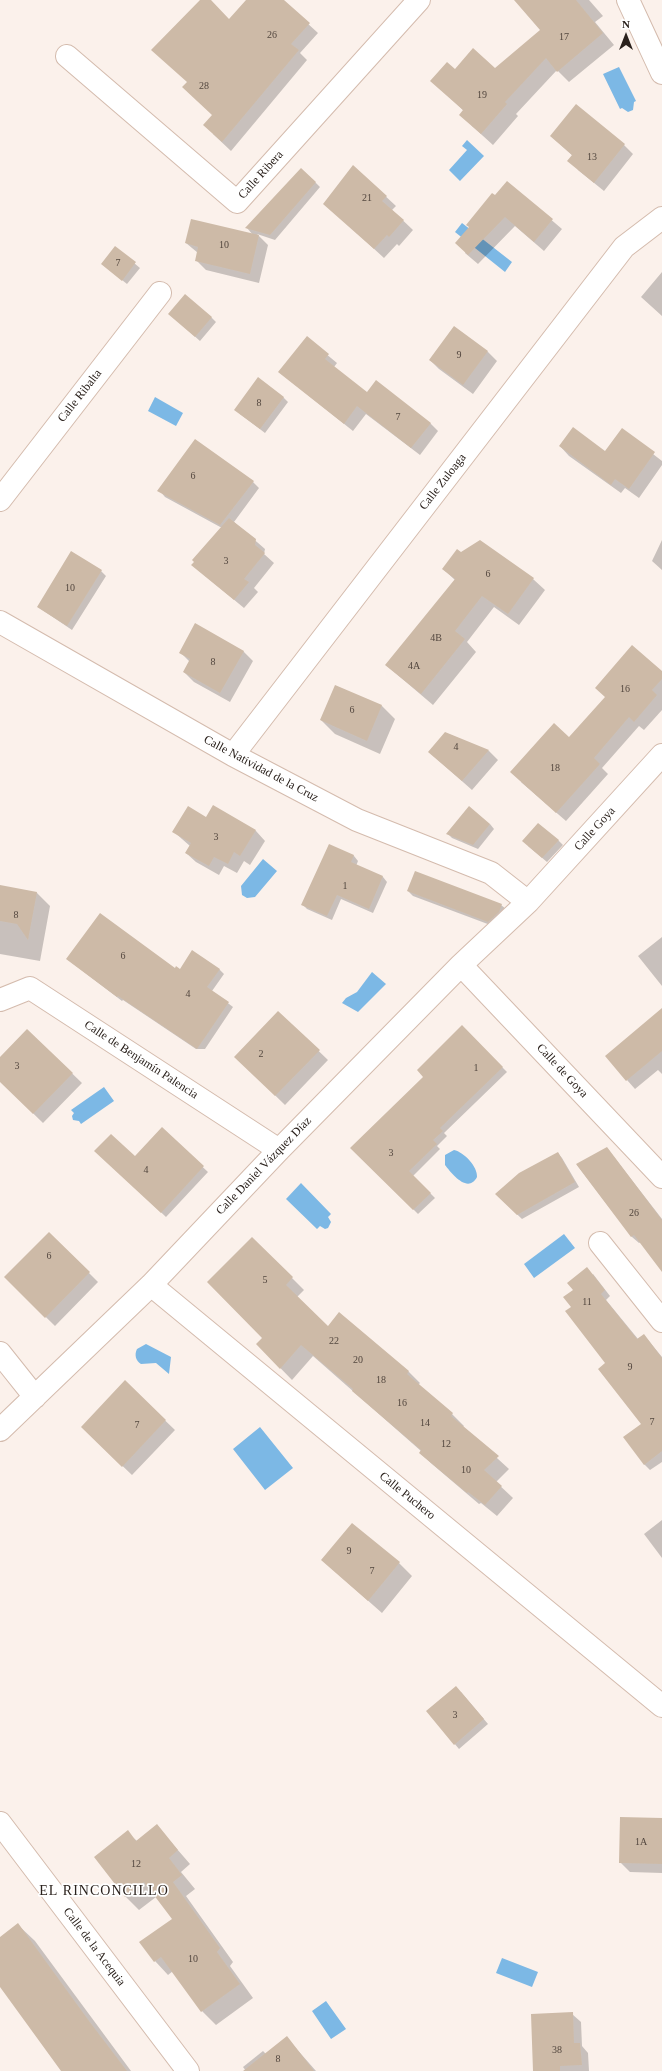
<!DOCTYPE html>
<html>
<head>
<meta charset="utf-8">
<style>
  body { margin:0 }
  #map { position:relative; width:662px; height:2071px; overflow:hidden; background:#fbf1eb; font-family:"Times New Roman",serif }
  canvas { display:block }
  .north { position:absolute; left:606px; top:16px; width:40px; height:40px; -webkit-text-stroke:3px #fff; paint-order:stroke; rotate:0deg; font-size:11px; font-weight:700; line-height:16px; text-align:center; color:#2a211c }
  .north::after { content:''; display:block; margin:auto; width:14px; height:18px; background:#2a211c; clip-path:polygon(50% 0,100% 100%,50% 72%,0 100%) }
</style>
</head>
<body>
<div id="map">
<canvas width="662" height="2071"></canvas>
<div class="north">N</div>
</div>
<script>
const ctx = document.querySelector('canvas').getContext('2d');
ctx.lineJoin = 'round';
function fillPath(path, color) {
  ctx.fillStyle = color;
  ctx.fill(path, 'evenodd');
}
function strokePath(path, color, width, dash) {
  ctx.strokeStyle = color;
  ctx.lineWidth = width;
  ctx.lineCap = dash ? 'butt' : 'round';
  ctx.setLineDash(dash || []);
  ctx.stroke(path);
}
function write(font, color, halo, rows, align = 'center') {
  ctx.font = font + ' "Times New Roman",serif';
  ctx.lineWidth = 3.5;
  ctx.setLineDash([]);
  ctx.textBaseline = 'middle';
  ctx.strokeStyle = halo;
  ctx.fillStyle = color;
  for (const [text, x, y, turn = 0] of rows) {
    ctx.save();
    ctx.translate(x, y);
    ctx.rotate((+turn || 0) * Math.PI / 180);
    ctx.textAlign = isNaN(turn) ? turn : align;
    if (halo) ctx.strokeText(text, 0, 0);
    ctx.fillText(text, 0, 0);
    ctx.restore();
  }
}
fillPath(new Path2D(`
  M619 67 636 101 634 102 633 110 628 112 622 108 620 109 603 74Z
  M467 140 484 156 460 181 449 170 467 150 462 146Z
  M462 223 512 262 505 272 455 232Z
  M155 397 183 413 176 426 148 411Z
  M263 859 277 871 255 897 247 898 242 895 241 886Z
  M372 972 386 984 358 1012 342 1003 346 998 357 992Z
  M104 1087 114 1101 81 1124 79 1121 73 1120 72 1116 74 1113 71 1110Z
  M454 1150C464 1152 478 1167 477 1177 468 1194 452 1174 445 1165V1155Z
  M301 1183 331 1214 328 1217 331 1222 328 1228 325 1229 320 1226 317 1229 286 1199Z
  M564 1234 575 1248 534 1278 524 1264Z
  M146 1344 171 1357 169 1374 156 1363 141 1364C136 1361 134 1355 137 1349Z
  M260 1427 293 1468 265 1490 233 1449Z
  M502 1958 538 1972 532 1987 496 1973Z
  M326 2001 346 2029 331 2039 312 2011Z`), '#7cb8e5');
fillPath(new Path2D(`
  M201 0H209L229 20 247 0H282L318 33 300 53 307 60 231 151 213 134V115L188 82Z
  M528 0H589L603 16 595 22 614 45 569 82 557 70 516 114 518 116 493 145 472 126 464 111 432 81 455 70 495 69 542 30Z
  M551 136 624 145 633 154 604 191 578 170 573 156Z
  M353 166 396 206 392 210 413 230 399 246 397 244 384 258 325 204Z
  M315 182 320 187 275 240 257 234 268 245 259 283 206 270 197 261 198 253 186 243 253 235 247 228Z
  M507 182 562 229 544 251 515 226 478 264 465 253 495 197Z
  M115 247 140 268 127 284 102 264Z
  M662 272V316L641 297Z
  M211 317 216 322 200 341 174 318Z
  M454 327 488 352 497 361 473 394 439 369 430 360Z
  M307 338 337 363 334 367 367 393 430 423 438 431 420 455 366 414 353 431 279 372Z
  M283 397 288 402 265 433 240 414Z
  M622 430 662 461V465L639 498 625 488 621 493 569 456 560 446 605 452Z
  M253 482 259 488 234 522 265 549 264 554 274 563 254 588 258 592 244 608 192 565 222 528 165 497 159 490Z
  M662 540V570L652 561Z
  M480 541 533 579 545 590 519 625 494 607 467 642 476 652 433 705 386 665 455 580 443 569 461 554Z
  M101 571 106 576 72 630 38 607Z
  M243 651 253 661 230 702 194 682 184 672 190 662 180 652Z
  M662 672V710L644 730 639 726 602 768 608 774 566 821 521 782 569 739Z
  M336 686 382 706 395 719 380 754 335 734 321 720Z
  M446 733 489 751 498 760 472 790 429 752Z
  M213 807 256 831 265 841 250 865 244 861 237 873 224 866 219 875 196 862 186 853 190 846 174 832 207 818Z
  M490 824 494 829 478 849 452 838 448 834Z
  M558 840 563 845 547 862 528 846Z
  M329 845 354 856 358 861 356 866 383 877 387 882 373 913 341 899 332 920 307 909 303 905Z
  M0 886 37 893 50 906 40 961 0 954Z
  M408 891 501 905 506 909 493 926 413 896Z
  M662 937V986L638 956Z
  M67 959 175 970 219 969 224 974 212 991 233 1007 205 1049H196L123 1000 122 1001Z
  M662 1009V1074L658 1070 635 1089 627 1080Z
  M278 1012 328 1060 285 1105 245 1066Z
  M462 1027 507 1072 444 1133 447 1136 437 1146 440 1149 413 1176 435 1198 418 1214 352 1148 424 1077Z
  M27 1030 82 1083 43 1123 0 1081V1058Z
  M162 1129 208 1172 166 1217 96 1151 135 1158Z
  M607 1148 662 1219V1270L641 1242 639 1243 632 1237 577 1165Z
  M558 1153 562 1158 579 1187 522 1219 501 1199Z
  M49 1233 98 1282 55 1326 5 1277Z
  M252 1238 304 1290 297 1297 328 1328 339 1313 409 1372 420 1383 418 1385 452 1414 464 1426 463 1427 509 1469 496 1482 513 1498 497 1516 481 1503 479 1504 432 1464 420 1453 421 1451 313 1356 292 1380 257 1344 263 1338Z
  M593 1274 610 1296 606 1300 638 1339 644 1335 662 1357V1462L650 1470 644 1464 642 1424 572 1307Z
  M125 1382 175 1430 132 1475 91 1436Z
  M662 1520V1558L644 1534Z
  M322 1560 399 1563 412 1576 382 1613Z
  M461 1692 488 1724 459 1749 427 1711Z
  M662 1819V1873L630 1872 620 1862Z
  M157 1826 190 1864 181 1872 195 1889 186 1896 233 1962 230 1966 253 1998 216 2025 202 2011 173 1971 168 1975 155 1961 174 1919 156 1897 139 1910 125 1896 127 1832 137 1841Z
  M18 1925 35 1941 131 2071H64L0 1985V1938Z
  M572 2014 581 2022 582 2046 588 2053 589 2071H534Z
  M287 2038 316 2071H246L243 2067 263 2051 266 2054Z`), '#0003');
fillPath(new Path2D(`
  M200 0H211L229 19 246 0H284L310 23 291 44 299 50 222 142 203 125 212 115 182 87 187 82 151 50Z
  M514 0H576L603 33 557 72 546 58 505 102 507 104 481 134 459 115 463 110 430 81 447 62 455 69 473 48 495 68 540 30Z
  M576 104 625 144 594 183 567 161 572 155 550 136Z
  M353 165 387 196 382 201 404 220 389 237 387 235 374 249 323 204Z
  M301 168 316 182 270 235 245 228Z
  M507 181 553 219 534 242 505 217 468 255 455 243 469 227 466 225 492 193 495 195Z
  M191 219 259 235 250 274 195 261 198 247 185 243Z
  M115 246 136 262 122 281 101 264Z
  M185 294 212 317 195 337 168 314Z
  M454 326 488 351 463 385 429 360Z
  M307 336 329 354 325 359 367 392 376 380 431 423 411 448 357 406 344 424 278 372Z
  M258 377 284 397 260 429 234 410Z
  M573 427 605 451 622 428 655 452 629 489 615 479 611 485 559 446Z
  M195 439 254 481 220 525 157 491Z
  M229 518 256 539 255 545 265 553 244 579 249 582 234 600 191 565 194 562 192 560Z
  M480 540 534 578 508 614 482 596 455 631 465 639 421 694 385 665 455 579 442 569 457 549 461 552Z
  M71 551 102 570 67 626 37 607Z
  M195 623 244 651 220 693 183 672 190 659 179 653Z
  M632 645 662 671V679L652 690 657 695 634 722 629 717 594 758 600 764 556 813 510 772 554 723 569 737 605 697 595 688Z
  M335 685 382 705 367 741 320 720Z
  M445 732 489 750 462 781 428 752Z
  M213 805 256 830 240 856 234 852 228 864 214 857 209 866 185 853 191 843 172 832 188 806 206 817Z
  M469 806 490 824 473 845 446 834Z
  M538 823 559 840 542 858 522 841Z
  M329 844 354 855 351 862 383 876 369 909 337 895 327 916 301 905Z
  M415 871 502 904 499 912 488 922 407 891Z
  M0 885 37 892 28 940 17 924 0 921Z
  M100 913 175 968 176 966 180 969 192 950 220 969 207 987 229 1002 197 1049 118 996 117 997 66 959Z
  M662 1008V1051L626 1081 605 1056Z
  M278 1011 320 1050 275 1096 234 1057Z
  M462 1025 503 1067 440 1128 443 1131 433 1140 437 1144 409 1171 431 1193 413 1210 350 1148 423 1077 417 1070Z
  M27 1029 73 1073 33 1114 0 1082V1057Z
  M162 1127 204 1166 161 1213 94 1151 111 1134 135 1156Z
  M607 1147 662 1220V1272L634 1235 631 1237 576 1164Z
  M558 1152 575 1182 517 1215 495 1194 519 1173Z
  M49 1232 90 1272 45 1318 4 1277Z
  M252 1237 293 1277 286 1285 328 1326 339 1312 409 1371 407 1374 453 1413 451 1416 499 1456 484 1470 502 1486 485 1505 468 1492 467 1493 419 1453 421 1450 352 1391 353 1389 301 1345 280 1369 256 1344 262 1338 207 1282Z
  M587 1267 605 1290 601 1294 637 1339 644 1334 662 1358V1451L644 1465 623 1437 641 1424 598 1369 605 1363 565 1311 571 1307 563 1297 573 1290 567 1283Z
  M125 1380 166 1420 122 1467 81 1427Z
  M352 1523 400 1562 368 1601 321 1560Z
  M456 1686 484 1719 454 1745 426 1711Z
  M620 1817 662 1818V1864L619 1863Z
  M157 1824 178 1850 169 1858 182 1875 173 1882 220 1948 217 1952 240 1984 201 2012 161 1957 154 1962 139 1942 172 1919 144 1882 125 1897 94 1857 128 1830 136 1841Z
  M18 1923 89 2021 127 2071H61L0 1987V1937Z
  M573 2012 574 2043H580L582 2065 560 2066V2071H533L531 2014Z
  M287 2036 314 2071H243Z`), '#cdbaa7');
const street = new Path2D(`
  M628 0 662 73
  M67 56 237 202 419 0
  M0 500 160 293
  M0 622 233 755 357 820 491 873 528 902
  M233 755 624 247 662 218
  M461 965 662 1177
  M0 1000 30 988 279 1150
  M600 1243 662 1321
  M151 1285 662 1706
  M0 1353 35 1397
  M0 1430 151 1285 279 1150 461 965 528 902 662 755
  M0 1823 188 2071`);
strokePath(street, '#d4bbad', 24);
strokePath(street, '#fff', 22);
write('10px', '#53473f', null, [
  ["26",272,35],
  ["17",564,37],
  ["28",204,86],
  ["19",482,95],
  ["13",592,157],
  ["21",367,198],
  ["10",224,245],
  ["7",118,263],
  ["9",459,355],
  ["8",259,403],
  ["7",398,417],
  ["6",193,476],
  ["3",226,561],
  ["6",488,574],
  ["10",70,588],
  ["4B",436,638],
  ["8",213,662],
  ["4A",414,666],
  ["16",625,689],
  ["6",352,710],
  ["4",456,747],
  ["18",555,768],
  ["3",216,837],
  ["1",345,886],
  ["8",16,915],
  ["6",123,956],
  ["4",188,994],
  ["2",261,1054],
  ["3",17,1066],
  ["1",476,1068],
  ["3",391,1153],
  ["4",146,1170],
  ["26",634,1213],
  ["6",49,1256],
  ["5",265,1280],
  ["11",587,1302],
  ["22",334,1341],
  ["20",358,1360],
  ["9",630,1367],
  ["18",381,1380],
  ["16",402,1403],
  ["7",652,1422],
  ["14",425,1423],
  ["7",137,1425],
  ["12",446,1444],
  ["10",466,1470],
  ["9",349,1551],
  ["7",372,1571],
  ["3",455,1715],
  ["1A",641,1842],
  ["12",136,1864],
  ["10",193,1959],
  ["38",557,2050],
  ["8",278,2059]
]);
write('12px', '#2a211c', '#fff', [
  ["Calle Ribera",261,175,-48],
  ["Calle Ribalta",80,396,-52],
  ["Calle Zuloaga",443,482,-52],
  ["Calle Natividad de la Cruz",261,769,28],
  ["Calle Goya",595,829,-48],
  ["Calle de Benjamín Palencia",141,1060,33],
  ["Calle de Goya",562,1071,47],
  ["Calle Daniel Vázquez Díaz",264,1166,-46],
  ["Calle Puchero",407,1496,39],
  ["Calle de la Acequia",94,1947,53]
]);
ctx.letterSpacing = '1px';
write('14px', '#2a211c', '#fff', [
  ["EL RINCONCILLO",104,1891]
]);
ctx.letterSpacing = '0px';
</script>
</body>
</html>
